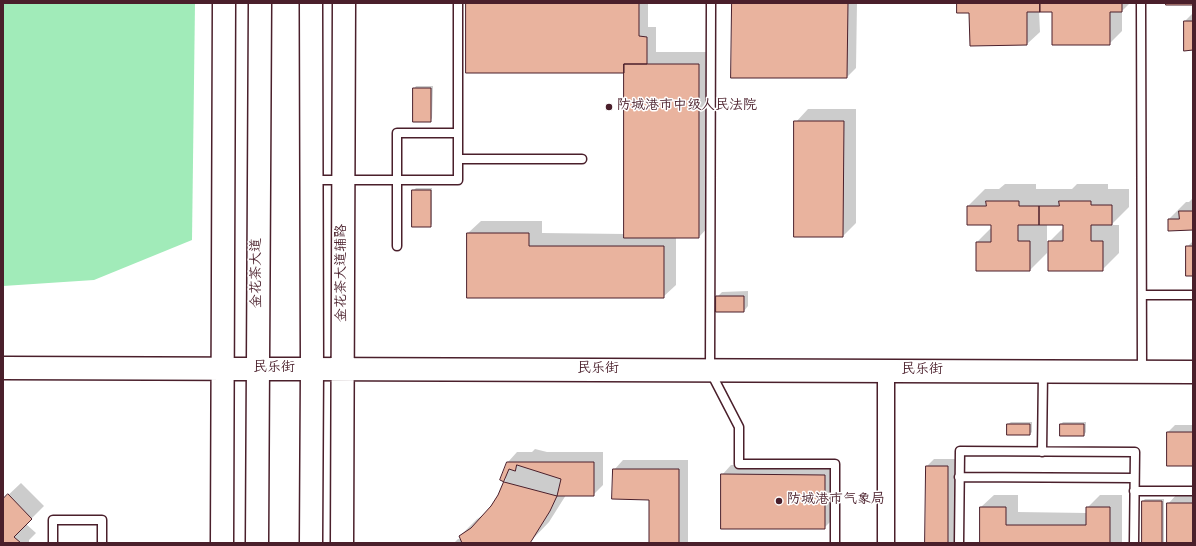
<!DOCTYPE html>
<html>
<head>
<meta charset="utf-8">
<style>
  body { margin:0 }
  #map { position:relative; width:1196px; height:546px; overflow:hidden; background:#fff; font-family:"Indie Flower",sans-serif }
  canvas { display:block }
  .frame { position:absolute; inset:0; border:4px solid #4a1f2b; pointer-events:none }
</style>
</head>
<body>
<div id="map">
<canvas width="1196" height="546"></canvas>
<div class="frame"></div>
</div>
<script>
const ctx = document.querySelector('canvas').getContext('2d');
ctx.lineJoin = 'round';
function fillPath(path, color) {
  ctx.fillStyle = color;
  ctx.fill(path, 'evenodd');
}
function strokePath(path, color, width, dash) {
  ctx.strokeStyle = color;
  ctx.lineWidth = width;
  ctx.lineCap = dash ? 'butt' : 'round';
  ctx.setLineDash(dash || []);
  ctx.stroke(path);
}
function write(font, color, halo, rows, align = 'center') {
  ctx.font = font + ' "Indie Flower","LXGW WenKai TC",sans-serif';
  ctx.lineWidth = 3;
  ctx.setLineDash([]);
  ctx.textBaseline = 'middle';
  ctx.strokeStyle = halo;
  ctx.fillStyle = color;
  for (const [text, x, y, turn = 0] of rows) {
    ctx.save();
    ctx.translate(x, y);
    ctx.rotate((+turn || 0) * Math.PI / 180);
    ctx.textAlign = isNaN(turn) ? turn : align;
    if (halo) ctx.strokeText(text, 0, 0);
    ctx.fillText(text, 0, 0);
    ctx.restore();
  }
}
fillPath(new Path2D(`
  M3 3H195L192 240 94 280 3 286Z`), '#a1ebb9');
fillPath(new Path2D(`
  M467 3H648V27H656V52H712L711 224 699 237H676V285L663 297 468 233 481 221H542V233L625 234V70Z
  M733 3H857L856 68 847 77Z
  M958 3H1130L1122 11V31L1109 44 1053 11H1039L1040 32 1027 44 970 12Z
  M1193 13V49L1185 21Z
  M416 86H433L432 118 430 121 414 89Z
  M808 109H856V223L843 236 796 122Z
  M1005 184H1036V189H1072L1077 184H1108V189H1129V207L1111 225H1119V253L1102 270 1049 242 1064 227V224H1047V253L1030 270 977 242 992 227V224L968 206 985 189H999Z
  M416 188H432V224L430 226 413 191Z
  M1193 198V229L1169 230V219L1186 202H1189Z
  M1193 241V275L1187 247Z
  M748 291V306L744 311 717 297 722 292Z
  M1011 422H1032V432L1030 434H1008V424Z
  M1063 422H1086V432L1084 435H1061V424Z
  M1175 425H1193V465L1168 432Z
  M535 449 547 452H603V485L593 495H566L549 522 529 543H454L458 539H461L460 536 477 519 486 513 499 495 505 482 508 462 517 452H532Z
  M934 459H955V543H926L927 466Z
  M623 460H688V543H650V499L614 470Z
  M731 465 834 466V518L824 528 722 475Z
  M21 483 44 506 26 524 36 533 29 540V543H3V500Z
  M1177 494H1193V543H1168V504Z
  M994 495H1018V512L1087 513V508L1100 495H1122V543H981V507Z
  M1145 499H1164V543H1143V501Z`), '#0003');
const building = new Path2D(`
  M466 3H639V36L647 37V64H624V73H466Z
  M732 3H848L847 78H731Z
  M957 3H1040V12H1027V45L970 46 969 13H957Z
  M1040 3H1122V12H1110V45H1052V12H1040Z
  M1166 3H1193V5H1166Z
  M1184 21H1193V50L1184 51Z
  M624 64H699V238H624Z
  M413 88H431V122H413Z
  M794 121H844L843 237H794Z
  M412 190H431V227H412Z
  M986 201H1019V206H1039V225H1018V241H1030V271H976V242H991V225H967V206H986Z
  M1059 201H1091V205H1112V225H1091V241H1103V271H1048V241H1063V225H1039V206H1059Z
  M1179 211H1193V230L1168 231V219H1179Z
  M467 233H529V246H664V298H467Z
  M1186 246H1193V276H1186Z
  M716 296H744V312H716Z
  M1007 424H1030V435H1007Z
  M1060 424H1084V436H1060Z
  M1167 432H1193V466H1167Z
  M507 462H594V496H557L504 482 500 480Z
  M517 465 561 479 557 496 550 511 532 540 530 543H462L459 536 471 528 491 506 498 495 509 469 515 471Z
  M926 466H948V543H925Z
  M613 469H679V543H649V500L612 499Z
  M721 474 825 475V529H721Z
  M8 494 32 519 14 537 21 543H3V499Z
  M1142 501H1162V543H1142Z
  M1167 503H1193V543H1167Z
  M980 507H1006V525H1086V507H1110V543H980Z`);
fillPath(building, '#e9b39e');
strokePath(building, '#4a1f2b', 1);
const lane = new Path2D(`
  M711 3 710 371 739 427V464H835V543
  M1141 3 1142 371
  M458 159H582
  M313 180H458V3
  M397 246V133H458
  M1142 295H1193
  M1042 452 1043 372
  M959 477 1134 478
  M1134 491H1193
  M53 543V520H102V543
  M959 543 960 451 1135 452 1134 543`);
const street = new Path2D(`
  M886 543V371`);
const secondary = new Path2D(`
  M3 368 1193 372
  M222 543 224 3
  M342 543 344 3`);
const highway = new Path2D(`
  M257 543 260 3
  M311 543 312 369 311 3`);
strokePath(lane, '#4a1f2b', 11);
strokePath(street, '#4a1f2b', 19);
strokePath(secondary, '#4a1f2b', 25);
strokePath(highway, '#4a1f2b', 25);
strokePath(lane, '#fff', 8);
strokePath(street, '#fff', 16);
strokePath(secondary, '#fff', 22);
strokePath(highway, '#fff', 22);
for (const [x, y, r, color] of [
  [609,107,4,"#4a1f2b"],
  [779,501,4,"#4a1f2b"]
]) {
  const dot = new Path2D();
  dot.arc(x, y, r, 0, 2 * Math.PI);
  ctx.fillStyle = color;
  ctx.fill(dot);
  strokePath(dot, '#fff', 1.5);
}
write('14px', '#4a1f2b', '#fff', [
  ["防城港市中级人民法院",617,107],
  ["防城港市气象局",787,501]
], 'left');
write('14px', '#4a1f2b', '#fff', [
  ["金花茶大道",258,273,-90],
  ["金花茶大道辅路",343,273,-90],
  ["民乐街",274,369],
  ["民乐街",598,370],
  ["民乐街",922,371]
]);
</script>
</body>
</html>
